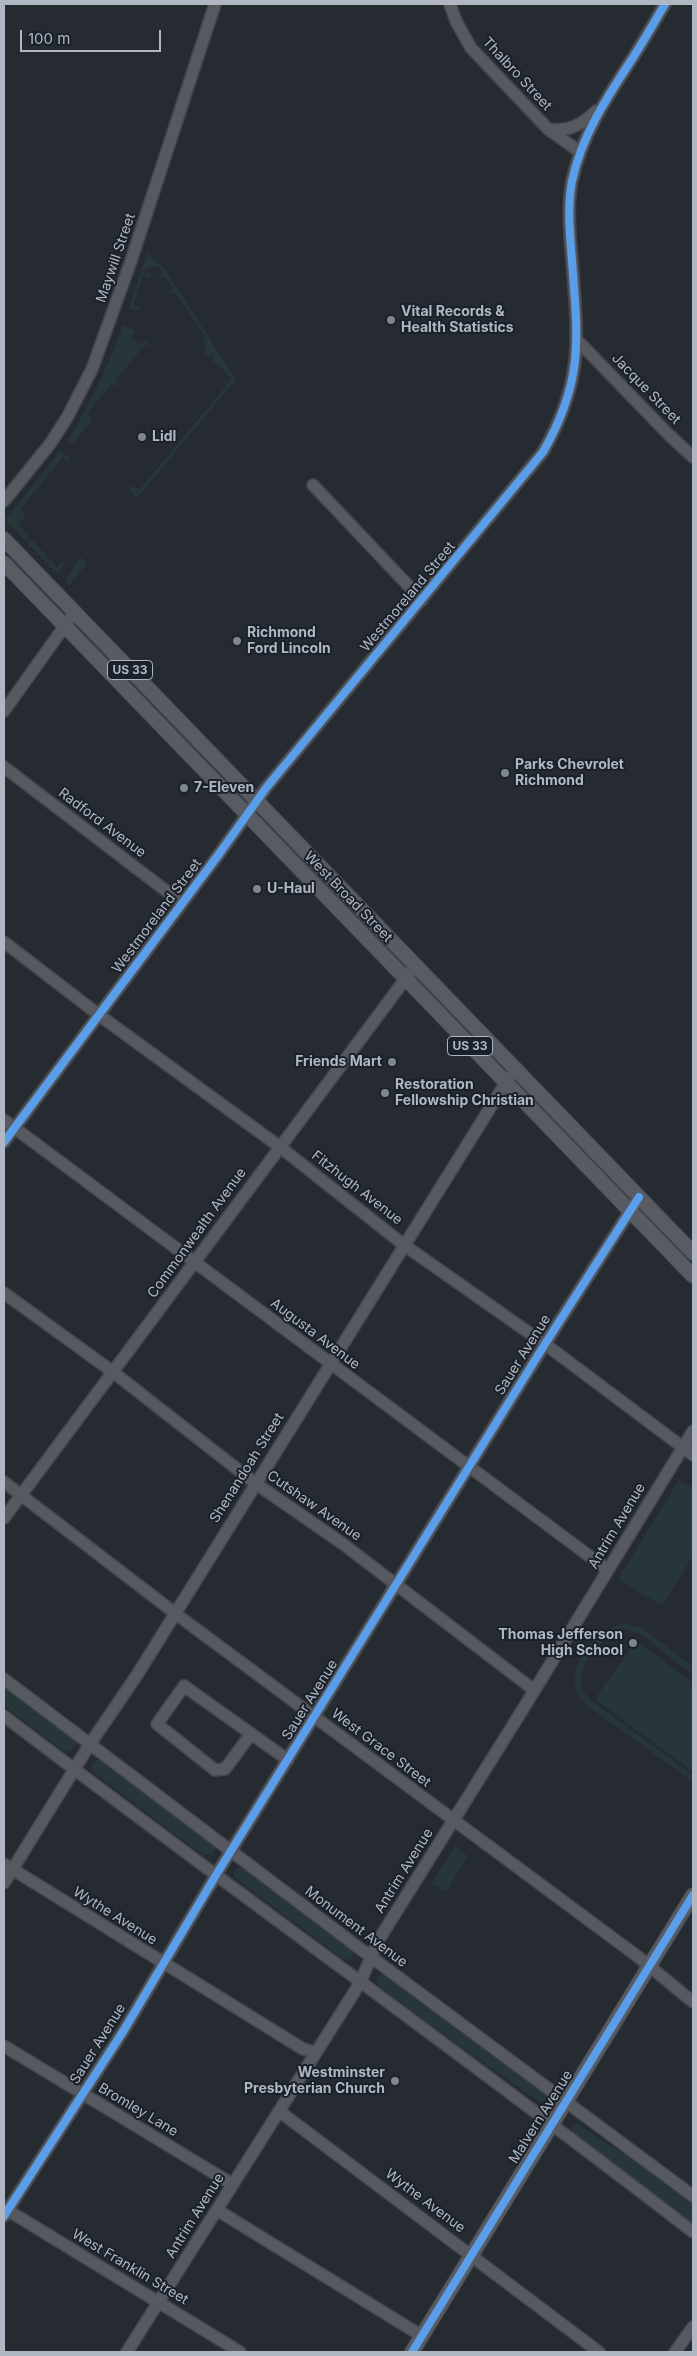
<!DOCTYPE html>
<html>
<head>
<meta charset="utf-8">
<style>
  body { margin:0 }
  #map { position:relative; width:697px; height:2356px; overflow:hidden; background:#262b32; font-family:Inter,sans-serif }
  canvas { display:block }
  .frame { position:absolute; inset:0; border:5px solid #b0b7c3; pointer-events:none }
  .scale { position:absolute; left:20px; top:30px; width:141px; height:22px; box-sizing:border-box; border:2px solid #b0b7c3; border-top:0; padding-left:6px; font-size:15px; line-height:18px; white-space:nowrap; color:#b0b7c3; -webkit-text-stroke:4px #1b212b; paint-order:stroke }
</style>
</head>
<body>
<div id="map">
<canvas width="697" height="2356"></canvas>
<div class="frame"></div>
<div class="scale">100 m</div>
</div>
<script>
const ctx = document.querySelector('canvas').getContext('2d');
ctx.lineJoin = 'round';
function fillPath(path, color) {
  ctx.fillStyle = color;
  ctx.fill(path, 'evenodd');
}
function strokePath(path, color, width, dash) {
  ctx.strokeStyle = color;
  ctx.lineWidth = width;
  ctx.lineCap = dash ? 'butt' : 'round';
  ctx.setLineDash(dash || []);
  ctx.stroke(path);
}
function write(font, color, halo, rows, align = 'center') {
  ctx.font = font + ' Inter,sans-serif';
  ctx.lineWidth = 4;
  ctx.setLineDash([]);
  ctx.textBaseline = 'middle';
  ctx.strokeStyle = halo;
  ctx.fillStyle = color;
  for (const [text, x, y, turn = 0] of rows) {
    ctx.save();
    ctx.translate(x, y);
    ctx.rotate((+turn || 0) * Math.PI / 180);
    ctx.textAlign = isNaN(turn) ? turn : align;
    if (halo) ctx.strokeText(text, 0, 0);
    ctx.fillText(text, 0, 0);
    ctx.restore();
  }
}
fillPath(new Path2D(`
  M147 253 163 267 236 379 137 498 129 491 133 485 139 490 226 386 216 378 227 384 232 378 212 360 214 357 212 355 209 358 202 352 206 350 203 341 205 337 175 292 168 294 173 288 165 276 159 277 162 271 156 266 147 268 144 274 152 272 150 278 143 276 134 304 140 308 139 311 129 308Z
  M123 325 136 331 131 337 141 345 147 340 153 347 146 344 115 380 120 388 112 384 87 413 92 420 74 442H70L68 441C90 403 108 366 123 325Z
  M60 451 71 458 68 461 63 457 20 509 26 515 18 524 29 536 25 540 5 520Z
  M31 539 57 567 62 562 65 563 57 574 27 543Z
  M80 557 87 563 69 586 65 582Z
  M679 1480 693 1488V1556L662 1606 618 1579Z
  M623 1623 644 1629 693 1667V1675L641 1634 624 1629C600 1640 577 1661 582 1690L592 1701 693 1775V1782L589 1707C554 1678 589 1635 623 1623Z
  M636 1641 693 1683V1772L595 1699Z
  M4 1687 73 1737 76 1745 69 1752 62 1750 4 1705Z
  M96 1760H102L211 1842 216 1848 213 1854H202L93 1772 91 1767Z
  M455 1847 468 1856 446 1892 431 1884Z
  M242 1865 353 1949V1956L349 1960 343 1959 235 1878 233 1872Z
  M383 1973 546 2092 548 2098 545 2101 540 2102 476 2058 378 1986 376 1979Z
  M576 2122 613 2148 631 2156 693 2203V2223L573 2133 571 2128Z`), '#273638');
const minor = new Path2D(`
  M450 4 456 21 471 48 548 129 580 152
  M548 129C569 132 581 125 596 111
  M578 341 668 434 693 457
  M313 485 422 600
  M4 501 50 444 68 416 92 369 130 264 215 4
  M4 711 74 613
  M4 767 182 903
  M4 942 99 1015 280 1147 404 1245 545 1344 693 1455
  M4 1120 608 1570
  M4 1142 219 854 266 788 543 452C584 380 578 340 572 261 570 235 567 207 572 181 582 134 608 96 634 56 645 39 655 21 665 4
  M4 1293 113 1372 255 1483 343 1544 534 1690
  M4 1482 180 1617 637 1956 693 2002
  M4 1518 415 966
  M4 1679 371 1957 693 2196
  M4 1716C232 1890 466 2056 693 2232
  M251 1734 225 1769 215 1770 157 1724 184 1686 288 1760
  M4 1864 303 2049 315 2052
  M4 1883 90 1744 137 1675 510 1076
  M4 2046 232 2184
  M279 2111 599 2352
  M4 2208 240 2352
  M217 2210 422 2336
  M4 2216 124 2030 216 1875 545 1344 639 1197
  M127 2352 360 1983 378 1941 523 1709 693 1431
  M675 2352 693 2327`);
const major = new Path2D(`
  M4 539 693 1253
  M4 563 693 1276
  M412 2352 693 1895`);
strokePath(minor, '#42454a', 14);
strokePath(major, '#44474f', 16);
strokePath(minor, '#565960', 11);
strokePath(major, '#585c62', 14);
strokePath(new Path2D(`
  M4 1142 219 854 266 788 543 452C584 380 578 340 572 261 570 235 567 207 572 181 582 134 608 96 634 56 645 39 655 21 665 4
  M4 2216 124 2030 216 1875 545 1344 639 1197
  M412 2352 693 1895`), '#5a9eea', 8);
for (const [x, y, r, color] of [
  [391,320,5,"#808690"],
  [142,437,5,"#808690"],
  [237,641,5,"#808690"],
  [505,773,5,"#808690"],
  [184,788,5,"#808690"],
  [257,889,5,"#808690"],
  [392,1062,5,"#808690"],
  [385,1093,5,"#808690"],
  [633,1643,5,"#808690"],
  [395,2081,5,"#808690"]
]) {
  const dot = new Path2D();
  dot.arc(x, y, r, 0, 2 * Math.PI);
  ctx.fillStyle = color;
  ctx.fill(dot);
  strokePath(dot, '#1b212b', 2);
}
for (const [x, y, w] of [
  [130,670,45],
  [470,1046,45]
]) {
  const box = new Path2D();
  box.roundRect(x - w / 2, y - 9.5, w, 19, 4);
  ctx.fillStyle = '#1b212b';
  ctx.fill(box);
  strokePath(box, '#b0b7c3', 1);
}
write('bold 12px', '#b0b7c3', null, [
  ["US 33",130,670],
  ["US 33",470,1046]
]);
write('14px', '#b0b7c3', '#1b212b', [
  ["Thalbro Street",517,74,47],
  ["Maywill Street",116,258,-71],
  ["Jacque Street",646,389,46],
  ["Westmoreland Street",408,597,-50],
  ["Radford Avenue",102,823,37],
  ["West Broad Street",348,897,46],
  ["Westmoreland Street",157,916,-53],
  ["Fitzhugh Avenue",357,1188,38],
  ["Commonwealth Avenue",197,1233,-54],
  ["Augusta Avenue",315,1334,37],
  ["Sauer Avenue",523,1355,-58],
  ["Shenandoah Street",247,1468,-58],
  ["Cutshaw Avenue",314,1506,35],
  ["Antrim Avenue",617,1526,-59],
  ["Sauer Avenue",310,1700,-58],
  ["West Grace Street",381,1748,37],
  ["Antrim Avenue",404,1871,-58],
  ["Wythe Avenue",115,1916,32],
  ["Monument Avenue",356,1927,37],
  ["Sauer Avenue",98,2044,-58],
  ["Bromley Lane",138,2110,31],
  ["Malvern Avenue",541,2117,-58],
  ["Wythe Avenue",425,2201,37],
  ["Antrim Avenue",195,2216,-58],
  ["West Franklin Street",130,2267,31]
]);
write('bold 14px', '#b0b7c3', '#1b212b', [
  ["Vital Records &",401,312],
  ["Health Statistics",401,328],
  ["Lidl",152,437],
  ["Richmond",247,633],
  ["Ford Lincoln",247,649],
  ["Parks Chevrolet",515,765],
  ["Richmond",515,781],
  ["7-Eleven",194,788],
  ["U-Haul",267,889],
  ["Friends Mart",382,1062,"right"],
  ["Restoration",395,1085],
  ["Fellowship Christian",395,1101],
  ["Thomas Jefferson",623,1635,"right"],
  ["High School",623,1651,"right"],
  ["Westminster",385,2073,"right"],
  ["Presbyterian Church",385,2089,"right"]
], 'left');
</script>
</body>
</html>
